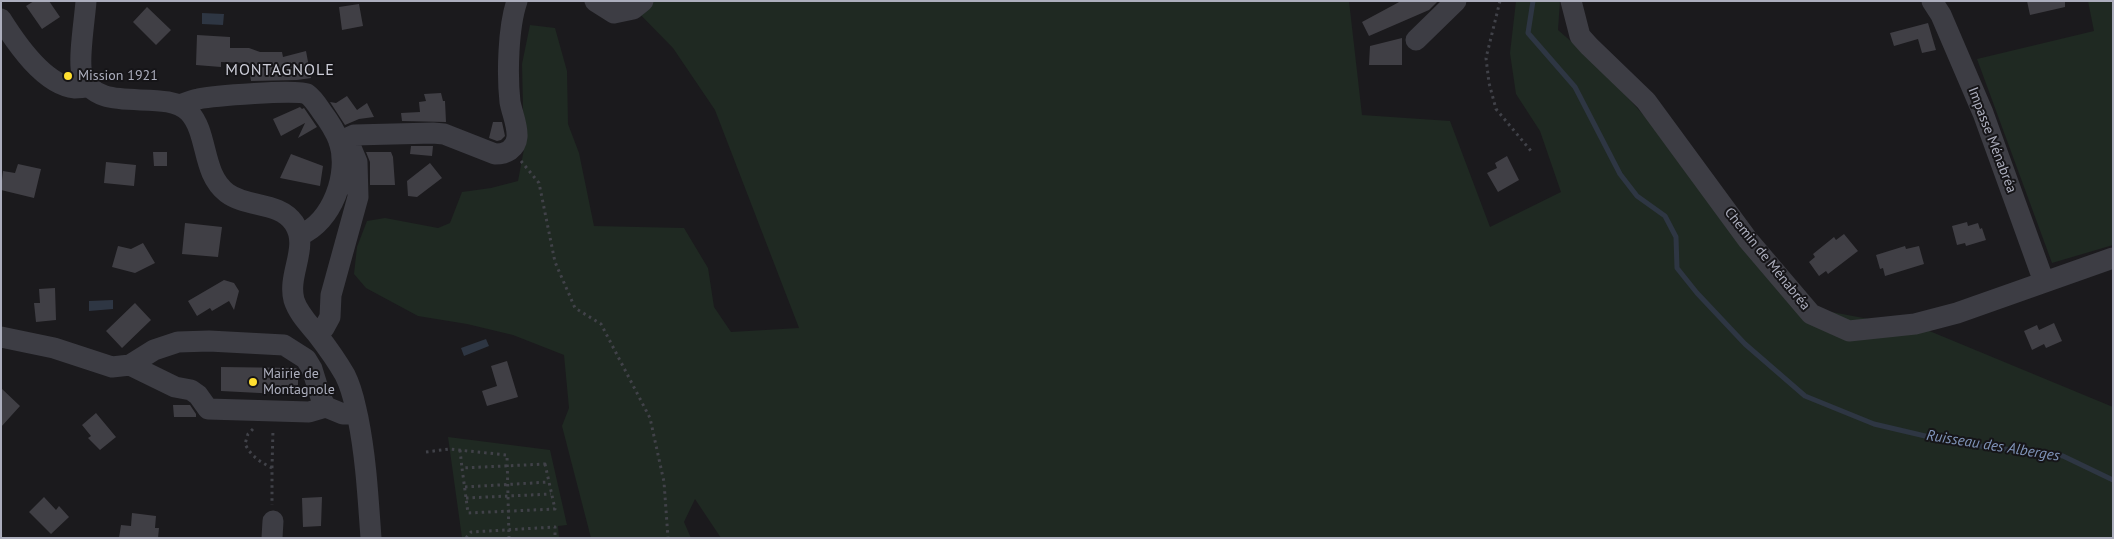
<!DOCTYPE html>
<html>
<head>
<meta charset="utf-8">
<style>
  body { margin:0 }
  #map { position:relative; width:2114px; height:539px; overflow:hidden; background:#1b1a1d; font-family:"PT Sans",sans-serif }
  canvas { display:block }
  .frame { position:absolute; inset:0; border:2px solid #acaebd; pointer-events:none }
</style>
</head>
<body>
<div id="map">
<canvas width="2114" height="539"></canvas>
<div class="frame"></div>
</div>
<script>
const ctx = document.querySelector('canvas').getContext('2d');
ctx.lineJoin = 'round';
function fillPath(path, color) {
  ctx.fillStyle = color;
  ctx.fill(path, 'evenodd');
}
function strokePath(path, color, width, dash) {
  ctx.strokeStyle = color;
  ctx.lineWidth = width;
  ctx.lineCap = dash ? 'butt' : 'round';
  ctx.setLineDash(dash || []);
  ctx.stroke(path);
}
function write(font, color, halo, rows, align = 'center') {
  ctx.font = font + ' "PT Sans",sans-serif';
  ctx.lineWidth = 4;
  ctx.setLineDash([]);
  ctx.textBaseline = 'middle';
  ctx.strokeStyle = halo;
  ctx.fillStyle = color;
  for (const [text, x, y, turn = 0] of rows) {
    ctx.save();
    ctx.translate(x, y);
    ctx.rotate((+turn || 0) * Math.PI / 180);
    ctx.textAlign = isNaN(turn) ? turn : align;
    if (halo) ctx.strokeText(text, 0, 0);
    ctx.fillText(text, 0, 0);
    ctx.restore();
  }
}
fillPath(new Path2D(`
  M627 1H1349L1362 115 1450 121 1490 227 1561 192 1540 131 1516 94 1510 53 1516 1H1560L1558 30 1597 64 1821 310 1927 330 2113 407V538H721L695 499 684 522 691 538H591L562 426 569 408 564 355 513 335 467 324 418 316 366 288 354 274 357 247 367 221 385 218 438 228 450 223 462 192 491 188 518 181 524 149 522 64 530 25 555 28 567 71 568 124 579 153 594 226 684 228 708 268 714 307 731 332 799 328 715 110 673 48Z
  M2088 1H2113V245L2052 263 1977 59 2094 31Z
  M448 437 550 450 567 525 558 526 559 538H462Z`), '#1f2922');
fillPath(new Path2D(`
  M202 13 224 14 223 25 202 24Z
  M113 300V309L89 311V301Z
  M486 339 489 346 464 356 461 348Z`), '#2e3643');
strokePath(new Path2D(`
  M1533 1 1528 33 1575 87 1620 174 1637 196 1665 216 1676 237 1677 268 1697 293 1745 344 1805 396 1874 424 1955 443 2063 456 2113 480`), '#2e3643', 5);
fillPath(new Path2D(`
  M34 1H49L60 17 42 29 26 6Z
  M1401 1H1438L1429 10 1369 36 1362 22Z
  M2027 1H2065V7L2030 15Z
  M359 4 363 26 342 30 339 7Z
  M147 7 171 30 156 45 133 22Z
  M1928 23 1936 50 1922 53 1918 39 1894 46 1890 33Z
  M197 35 230 37V48H249L260 52H282L283 57 306 51 311 78 297 80 251 81 248 63 221 62V67L196 65Z
  M1402 38V65H1369L1370 46Z
  M441 93 443 101H445L446 122 402 121 401 113 420 112 419 102 426 101 424 94Z
  M347 96 357 110 367 103 374 117 359 119 345 125 330 102 336 103Z
  M300 107 302 109 304 108 317 127 298 138 305 123 281 136 273 119Z
  M493 122H502L505 136 501 140 497 141 489 138Z
  M411 146H433L432 156 410 154Z
  M153 152H167V166H154Z
  M366 152H391L393 157 395 185H370V162Z
  M291 154 323 166 320 186 280 178Z
  M1507 156 1519 180 1498 192 1487 173 1497 168 1495 163Z
  M106 162 136 165 134 186 104 183Z
  M430 163 442 178 417 197 408 196 407 181Z
  M18 164 41 169 34 198 1 190 3 171 15 173Z
  M1967 222 1968 226 1978 223 1980 229 1982 228 1986 240 1966 246 1965 243 1957 245 1952 226Z
  M185 223 222 227 218 257 182 254Z
  M1844 234 1858 251 1828 274 1826 271 1819 276 1809 262 1815 257 1813 254 1834 237 1836 240Z
  M143 243 155 263 135 273 112 267 118 246 131 249Z
  M1905 246 1906 249 1919 246 1924 264 1885 276 1883 268 1880 269 1876 255Z
  M224 280 234 283 239 291 234 310 229 301 212 311 210 308 197 316 188 301Z
  M55 288 56 320 36 322 34 303H40L39 289Z
  M135 303 151 320 122 348 106 331Z
  M2054 323 2062 341 2046 348 2044 344 2032 350 2024 331 2037 325 2039 330Z
  M507 361 518 397 487 406 482 391 497 386 491 366Z
  M221 367 296 368 298 370V395L221 391Z
  M1 388 20 406 1 427Z
  M173 405H190L196 414V417H174Z
  M96 413 116 437 100 450 88 438 91 436 82 425Z
  M44 497 56 510 59 506 69 517 51 534 29 512Z
  M322 497 321 526 303 527 302 498Z
  M132 513 156 516 155 528H159L158 538H119L121 525 131 526Z`), '#403f45');
strokePath(new Path2D(`
  M1500 1 1486 58 1489 83 1496 109 1531 151
  M521 161 539 183 555 262 575 308 601 324 650 418 664 482 668 538
  M253 429 248 434 245 444C251 456 260 462 272 468V505
  M460 450 462 468
  M426 452 449 449 507 455 509 538
  M545 464 555 509 468 513 462 468Z
  M272 468 273 429
  M465 487 549 482
  M466 498 551 494
  M466 538 471 532 555 527V538`), '#414249', 3, [2.5, 4]);
strokePath(new Path2D(`
  M86 1C85 17 78 60 82 73 95 118 164 86 189 112 209 134 201 173 227 193 247 208 279 201 294 223 310 247 287 274 294 300 298 313 309 324 317 334 327 347 337 361 345 375 353 391 354 401 358 418 366 458 368 497 371 538
  M595 1 614 13 633 9 643 1
  M1571 1 1580 36 1589 46 1646 101 1748 240 1811 314 1849 331 1915 324 1957 313 2113 258
  M1932 1 1941 15 1983 113 2044 282
  M1 19C16 43 44 85 75 88 80 88 86 87 91 86
  M1416 40 1456 1
  M180 105C185 103 192 100 198 99 212 96 298 89 307 94 313 98 318 106 322 112 328 120 335 131 339 141 350 174 332 222 300 235
  M339 142 354 135 433 133 444 134 495 154C506 154 516 149 517 137 518 126 512 113 510 102 507 75 508 27 517 1
  M317 334 324 328 330 317 331 295 358 197 357 162 347 138
  M1 337 54 348 112 367 130 365 154 350 178 342 209 341 284 345 306 359 312 369 321 398 326 407 343 414H357
  M130 365 175 387 191 390 198 395 208 409 309 412 326 407
  M272 538 273 521`), '#3d3d44', 21);
for (const [x, y, r, color] of [
  [68,76,5,"#ffdf30"],
  [253,382,5,"#ffdf30"]
]) {
  const dot = new Path2D();
  dot.arc(x, y, r, 0, 2 * Math.PI);
  ctx.fillStyle = color;
  ctx.fill(dot);
  strokePath(dot, '#161518', 2);
}
write('14px', '#acaebd', '#161518', [
  ["Mission 1921",78,76],
  ["Mairie de",263,374],
  ["Montagnole",263,390]
], 'left');
write('14px', '#acaebd', '#161518', [
  ["Impasse Ménabréa",1992,140,69],
  ["Chemin de Ménabréa",1767,259,51]
]);
write('italic 15px', '#8095ba', '#161518', [
  ["Ruisseau des Alberges",1993,446,9]
]);
ctx.letterSpacing = '1px';
write('16px', '#cdced9', '#161518', [
  ["MONTAGNOLE",280,70]
]);
ctx.letterSpacing = '0px';
</script>
</body>
</html>
